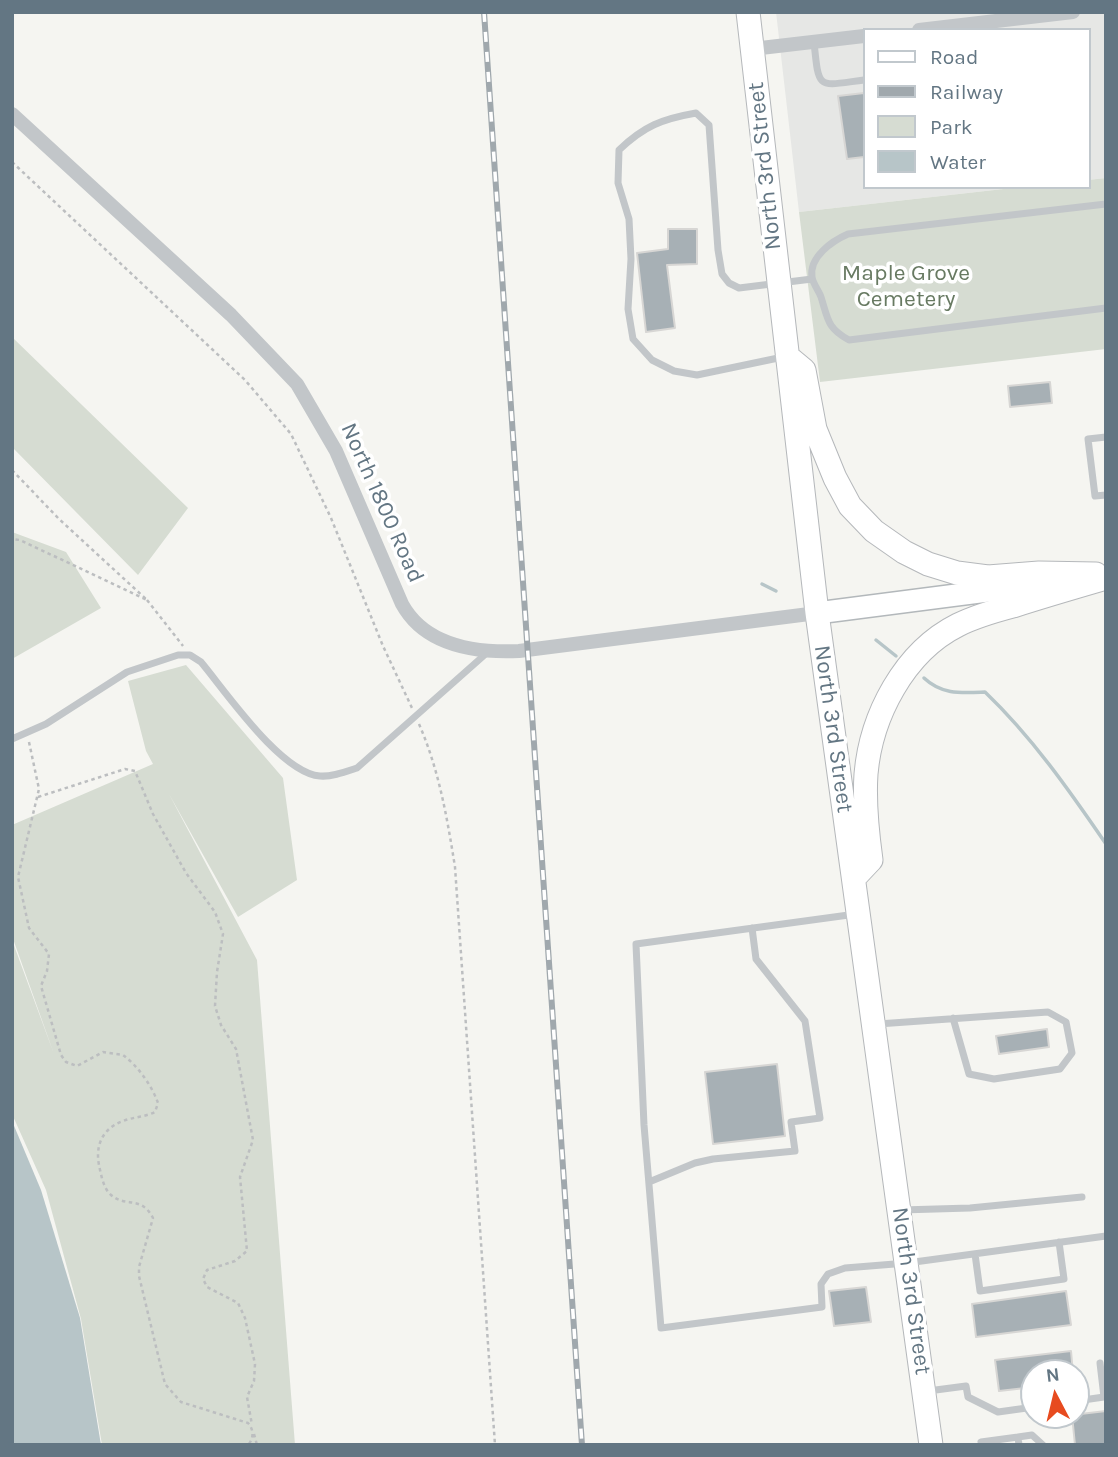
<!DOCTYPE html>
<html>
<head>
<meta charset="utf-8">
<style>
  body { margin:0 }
  #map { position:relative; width:1118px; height:1457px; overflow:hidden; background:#f5f5f1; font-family:Karla,sans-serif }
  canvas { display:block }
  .frame { position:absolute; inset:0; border:14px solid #637683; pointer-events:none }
  .legend { position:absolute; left:863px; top:28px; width:228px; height:161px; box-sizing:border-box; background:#fff; border:2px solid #c1c8cd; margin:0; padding:9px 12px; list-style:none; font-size:21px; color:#637683 }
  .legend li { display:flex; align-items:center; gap:14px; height:35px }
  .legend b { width:35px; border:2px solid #c1c8cd }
  .north { position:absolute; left:1020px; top:1359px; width:70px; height:70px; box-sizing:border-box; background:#fff; border:2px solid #c1c8cd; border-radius:50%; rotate:353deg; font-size:19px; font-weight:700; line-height:28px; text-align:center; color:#637683 }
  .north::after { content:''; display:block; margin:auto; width:24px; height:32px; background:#e74b1f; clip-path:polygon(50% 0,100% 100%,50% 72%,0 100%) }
</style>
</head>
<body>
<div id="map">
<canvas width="1118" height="1457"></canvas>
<div class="frame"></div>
<ul class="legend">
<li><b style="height:9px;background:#fff"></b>Road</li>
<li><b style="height:9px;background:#a0a8ad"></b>Railway</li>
<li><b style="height:19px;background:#d6dcd2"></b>Park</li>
<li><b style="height:19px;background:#b7c5c8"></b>Water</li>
</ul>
<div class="north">N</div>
</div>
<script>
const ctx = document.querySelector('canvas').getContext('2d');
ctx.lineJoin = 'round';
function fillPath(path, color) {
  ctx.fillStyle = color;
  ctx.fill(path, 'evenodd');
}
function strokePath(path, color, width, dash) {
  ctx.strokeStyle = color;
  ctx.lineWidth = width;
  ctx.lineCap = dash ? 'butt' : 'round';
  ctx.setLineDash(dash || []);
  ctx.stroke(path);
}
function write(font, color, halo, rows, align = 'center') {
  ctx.font = font + ' Karla,sans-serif';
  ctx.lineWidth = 7;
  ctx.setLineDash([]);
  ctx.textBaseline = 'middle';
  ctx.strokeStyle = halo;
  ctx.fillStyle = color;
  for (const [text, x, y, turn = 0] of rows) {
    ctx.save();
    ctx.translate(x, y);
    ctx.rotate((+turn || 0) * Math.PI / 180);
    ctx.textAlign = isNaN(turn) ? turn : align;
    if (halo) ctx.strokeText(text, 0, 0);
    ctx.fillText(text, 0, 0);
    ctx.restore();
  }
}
fillPath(new Path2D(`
  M776 12H1106V178L1088 180V30H864V187H1021L799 212Z`), '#e6e7e5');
fillPath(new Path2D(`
  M1106 178V349L820 382 799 212 1021 187H1088V180Z
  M12 337 188 508 138 575 12 447Z
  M12 532 66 552 101 608 12 659Z
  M186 665 283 778 297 880 238 917 169 794 257 960 295 1445H102L81 1319 46 1190 12 1114V940L54 1054 12 936V825L153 764 146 751 128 681Z`), '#d6dcd2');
fillPath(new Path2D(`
  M12 1121 41 1190 80 1318 101 1445H12Z`), '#b7c5c8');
strokePath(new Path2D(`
  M762 584 776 591
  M876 640 896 656
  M924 678C942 695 961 693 985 692 1032 737 1069 790 1106 844`), '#b7c5c8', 3.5);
const building = new Path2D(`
  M864 93V157L847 159 838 96Z
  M668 229H697V264L667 265 675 328 646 332 637 253 668 249Z
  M1050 382 1052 403 1010 407 1008 386Z
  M1047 1029 1049 1047 999 1054 996 1036Z
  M777 1064 785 1136 713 1144 705 1072Z
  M866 1287 871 1322 834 1326 829 1291Z
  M1066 1291 1071 1325 976 1337 972 1304Z
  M1071 1351 1073 1373H1034V1387L999 1391 995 1360Z
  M1106 1411V1445H1075L1072 1415Z`);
fillPath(building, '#a7b0b5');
strokePath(building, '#d7d6d4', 2);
const primary = new Path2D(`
  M817 613 1065 581`);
const trunk = new Path2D(`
  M748 12 817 613 931 1445
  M792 360 804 370 815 429 835 478 850 506 874 531 904 552 928 564 957 573 988 577 1039 573 1096 574
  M854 878 871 860C867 831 864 803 866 774 871 716 904 652 958 625 976 616 994 611 1013 606 1044 596 1075 587 1106 578`);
strokePath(primary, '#b3b8bb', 24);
strokePath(trunk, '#b5b8bb', 25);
strokePath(new Path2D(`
  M12 162 245 380 291 434 331 518 383 646 412 708
  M12 470 59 519 147 600 20 540 12 539
  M147 600 183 646
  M419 724C439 770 447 817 455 867L495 1445
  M29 742 39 789 18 877 29 928 49 954 47 971 41 986 61 1055 66 1062 77 1066 103 1052 123 1055C138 1066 152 1086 158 1103L155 1112C145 1117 133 1117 123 1121 103 1128 95 1145 99 1165 101 1174 103 1188 111 1195 126 1208 141 1195 153 1218L139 1267V1276L165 1384 181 1402 248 1423C254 1430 254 1438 248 1445
  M38 797 125 769 135 771 153 814 186 873 215 912 223 934 217 972 215 1006 221 1025 236 1049 253 1140 240 1177 247 1251 235 1261 207 1270 203 1279 207 1287 238 1303 245 1318 255 1364 254 1381 247 1397 252 1425
  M254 1434 257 1445`), '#bcbec0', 2.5, [3.5, 3.5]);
strokePath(new Path2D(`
  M814 42C819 91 817 86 864 80
  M1106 204 848 234C832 241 809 257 812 277 813 284 819 291 821 297 828 319 827 328 849 340L1106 308
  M783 357 697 375 674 371 652 360 633 339 628 309 631 259 629 219 618 183 619 150C644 126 662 119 696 113L709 125 718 250 722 274 729 283 739 288 812 279
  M1106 437 1088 439 1095 496 1106 495
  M12 739 46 724 127 672 178 655H190L201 662C226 692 281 773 320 776 332 777 345 772 357 768L489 651
  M856 914 636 944 644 1125 661 1328 822 1307 821 1284 828 1274 845 1268 907 1263 1106 1236
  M878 1024 1048 1012 1066 1022 1072 1053 1060 1069 994 1079 969 1074 953 1018
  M649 1182 695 1163 713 1159 795 1151 791 1122 820 1118 805 1021 756 959 752 928
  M901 1210 970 1208 1082 1197
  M975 1254 980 1291 1064 1279 1059 1242
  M928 1391 966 1386 968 1397 998 1412 1034 1407
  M1076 1401 1104 1397 1100 1363
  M1018 1437 1032 1435 1043 1445
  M982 1445 981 1442 1018 1437 1019 1445`), '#c2c6c9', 7);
strokePath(new Path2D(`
  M919 30 1073 12
  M752 49 864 36
  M12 114 231 315 297 384 336 451 402 604C425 646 475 653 519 651L817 613`), '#c2c6c9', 14);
strokePath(primary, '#fff', 21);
strokePath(trunk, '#fff', 23);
const rail = new Path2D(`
  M484 12 582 1445`);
strokePath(rail, '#a0a8ad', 6);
strokePath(rail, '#fff', 3.5, [10]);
write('23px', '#637683', '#fff', [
  ["North 3rd Street",765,166,-96],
  ["North 1800 Road",382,503,66],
  ["North 3rd Street",833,729,82],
  ["North 3rd Street",911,1291,82]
]);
write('23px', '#687a62', '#fff', [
  ["Maple Grove",906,273],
  ["Cemetery",906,299]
]);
</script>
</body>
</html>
